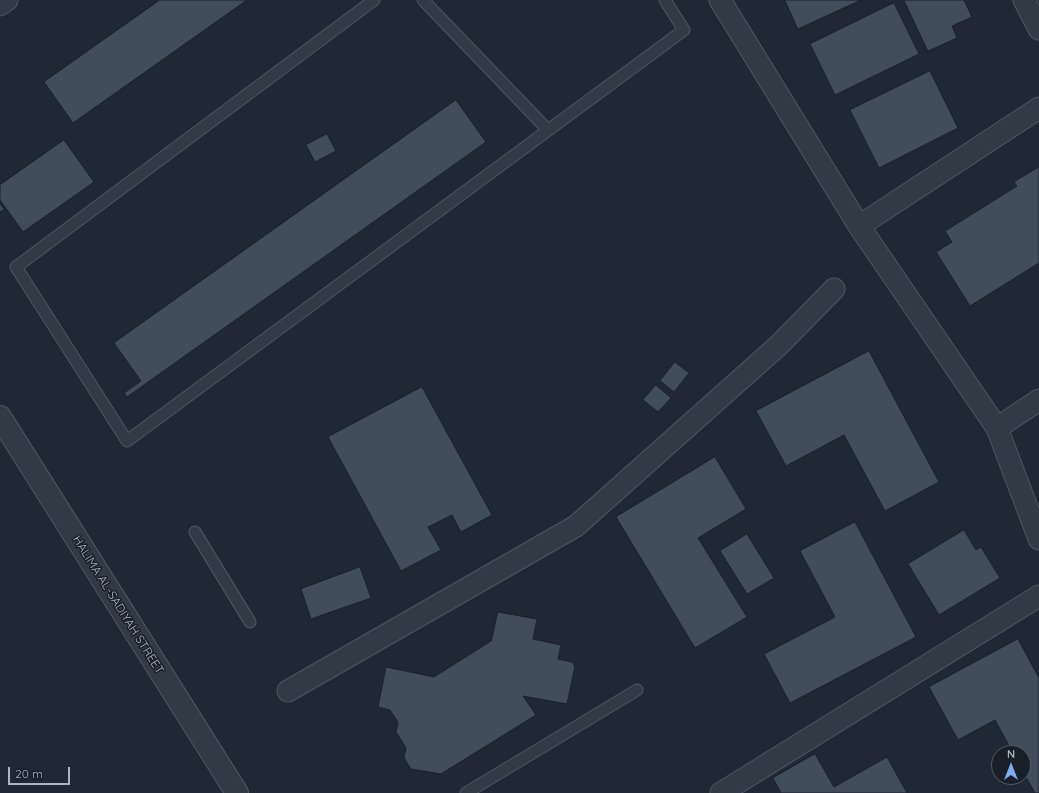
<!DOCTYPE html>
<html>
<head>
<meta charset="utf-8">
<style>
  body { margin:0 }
  #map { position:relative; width:1039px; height:793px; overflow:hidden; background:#1f2834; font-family:Quicksand,sans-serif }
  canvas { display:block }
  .north { position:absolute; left:991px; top:745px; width:40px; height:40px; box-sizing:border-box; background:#181f29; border:1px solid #535b66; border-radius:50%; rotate:0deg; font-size:11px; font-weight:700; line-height:16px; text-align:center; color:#acb4c2 }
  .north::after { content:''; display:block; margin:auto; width:14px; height:18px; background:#7fabf4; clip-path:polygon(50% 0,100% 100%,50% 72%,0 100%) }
  .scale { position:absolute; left:8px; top:767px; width:62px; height:18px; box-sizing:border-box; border:2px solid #acb4c2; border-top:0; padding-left:5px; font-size:12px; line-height:14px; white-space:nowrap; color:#acb4c2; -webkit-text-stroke:3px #181f29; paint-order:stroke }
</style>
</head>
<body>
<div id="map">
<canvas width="1039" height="793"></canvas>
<div class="north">N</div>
<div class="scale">20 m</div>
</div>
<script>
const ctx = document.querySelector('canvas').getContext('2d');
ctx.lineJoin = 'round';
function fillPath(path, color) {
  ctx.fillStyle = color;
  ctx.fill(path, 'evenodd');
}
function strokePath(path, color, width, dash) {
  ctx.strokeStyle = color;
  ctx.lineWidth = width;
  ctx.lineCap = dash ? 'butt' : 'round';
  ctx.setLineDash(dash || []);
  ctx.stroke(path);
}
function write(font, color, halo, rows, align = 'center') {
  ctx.font = font + ' Quicksand,sans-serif';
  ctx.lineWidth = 3;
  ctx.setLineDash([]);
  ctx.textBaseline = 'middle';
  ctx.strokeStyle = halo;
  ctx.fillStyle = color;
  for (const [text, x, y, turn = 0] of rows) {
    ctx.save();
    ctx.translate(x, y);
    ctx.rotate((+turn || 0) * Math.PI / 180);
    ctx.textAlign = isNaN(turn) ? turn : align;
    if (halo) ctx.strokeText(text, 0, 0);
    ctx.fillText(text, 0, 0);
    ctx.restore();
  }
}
const building = new Path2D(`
  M160 0H247L73 123 44 82Z
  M785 0H861L798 29Z
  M904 0H964L972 17 952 26 957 38 928 51Z
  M894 3 919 54 835 95 810 44Z
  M930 71 958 128 879 168 850 110Z
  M456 100 486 142 127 397 124 393 141 381 114 343Z
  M327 134 336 151 315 162 306 145Z
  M64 140 94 182 23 232 0 200V185Z
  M1039 167V263L970 306 936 252 952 242 945 231 1017 186 1014 182Z
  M0 202 4 210 0 212Z
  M869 351 939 482 885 511 844 435 786 466 756 411Z
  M675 362 689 373 674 392 660 381Z
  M656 385 671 398 658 412 643 400Z
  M422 387 492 515 461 532 452 515 428 527 441 550 401 571 328 437Z
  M715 457 746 509 698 538 747 617 695 648 616 517Z
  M855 522 916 637 790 703 764 654 835 617 800 551Z
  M964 530 976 550 981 547 1000 578 939 615 908 564Z
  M747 534 774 578 747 594 720 551Z
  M360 567 371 598 311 619 301 589Z
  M498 612 537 619 533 639 561 645 558 659 572 662 575 666 567 704 523 696 536 715 441 774 411 769 404 758 406 748 396 732 398 722 390 710 378 707 386 667 434 677 491 641Z
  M1018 639 1039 678V793H1035L1023 772V753H1013L995 720 958 740 929 687Z
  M815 754 834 787 887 757 907 793H781L773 778Z`);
fillPath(building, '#424d5c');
strokePath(building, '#1a212b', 1);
const service = new Path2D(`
  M374 0 16 267 127 441 684 30 665 0
  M423 0 548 130
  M195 532 250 622
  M466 793 637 690`);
const minor = new Path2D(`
  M720 0 859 226 997 428 1039 539
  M1024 0 1039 29
  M0 5 7 0
  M859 226 1039 108
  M997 428 1039 400
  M288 691 576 526 779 345 834 289
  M721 793 1039 596`);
const tertiary = new Path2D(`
  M0 417 237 793`);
strokePath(service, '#505763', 13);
strokePath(minor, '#505763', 23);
strokePath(tertiary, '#505763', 24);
strokePath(service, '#323a45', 11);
strokePath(minor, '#323a45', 21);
strokePath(tertiary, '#323a45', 22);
write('12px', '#acb4c2', '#181f29', [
  ["HALIMA AL-SADIYAH STREET",118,605,58]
]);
</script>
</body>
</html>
